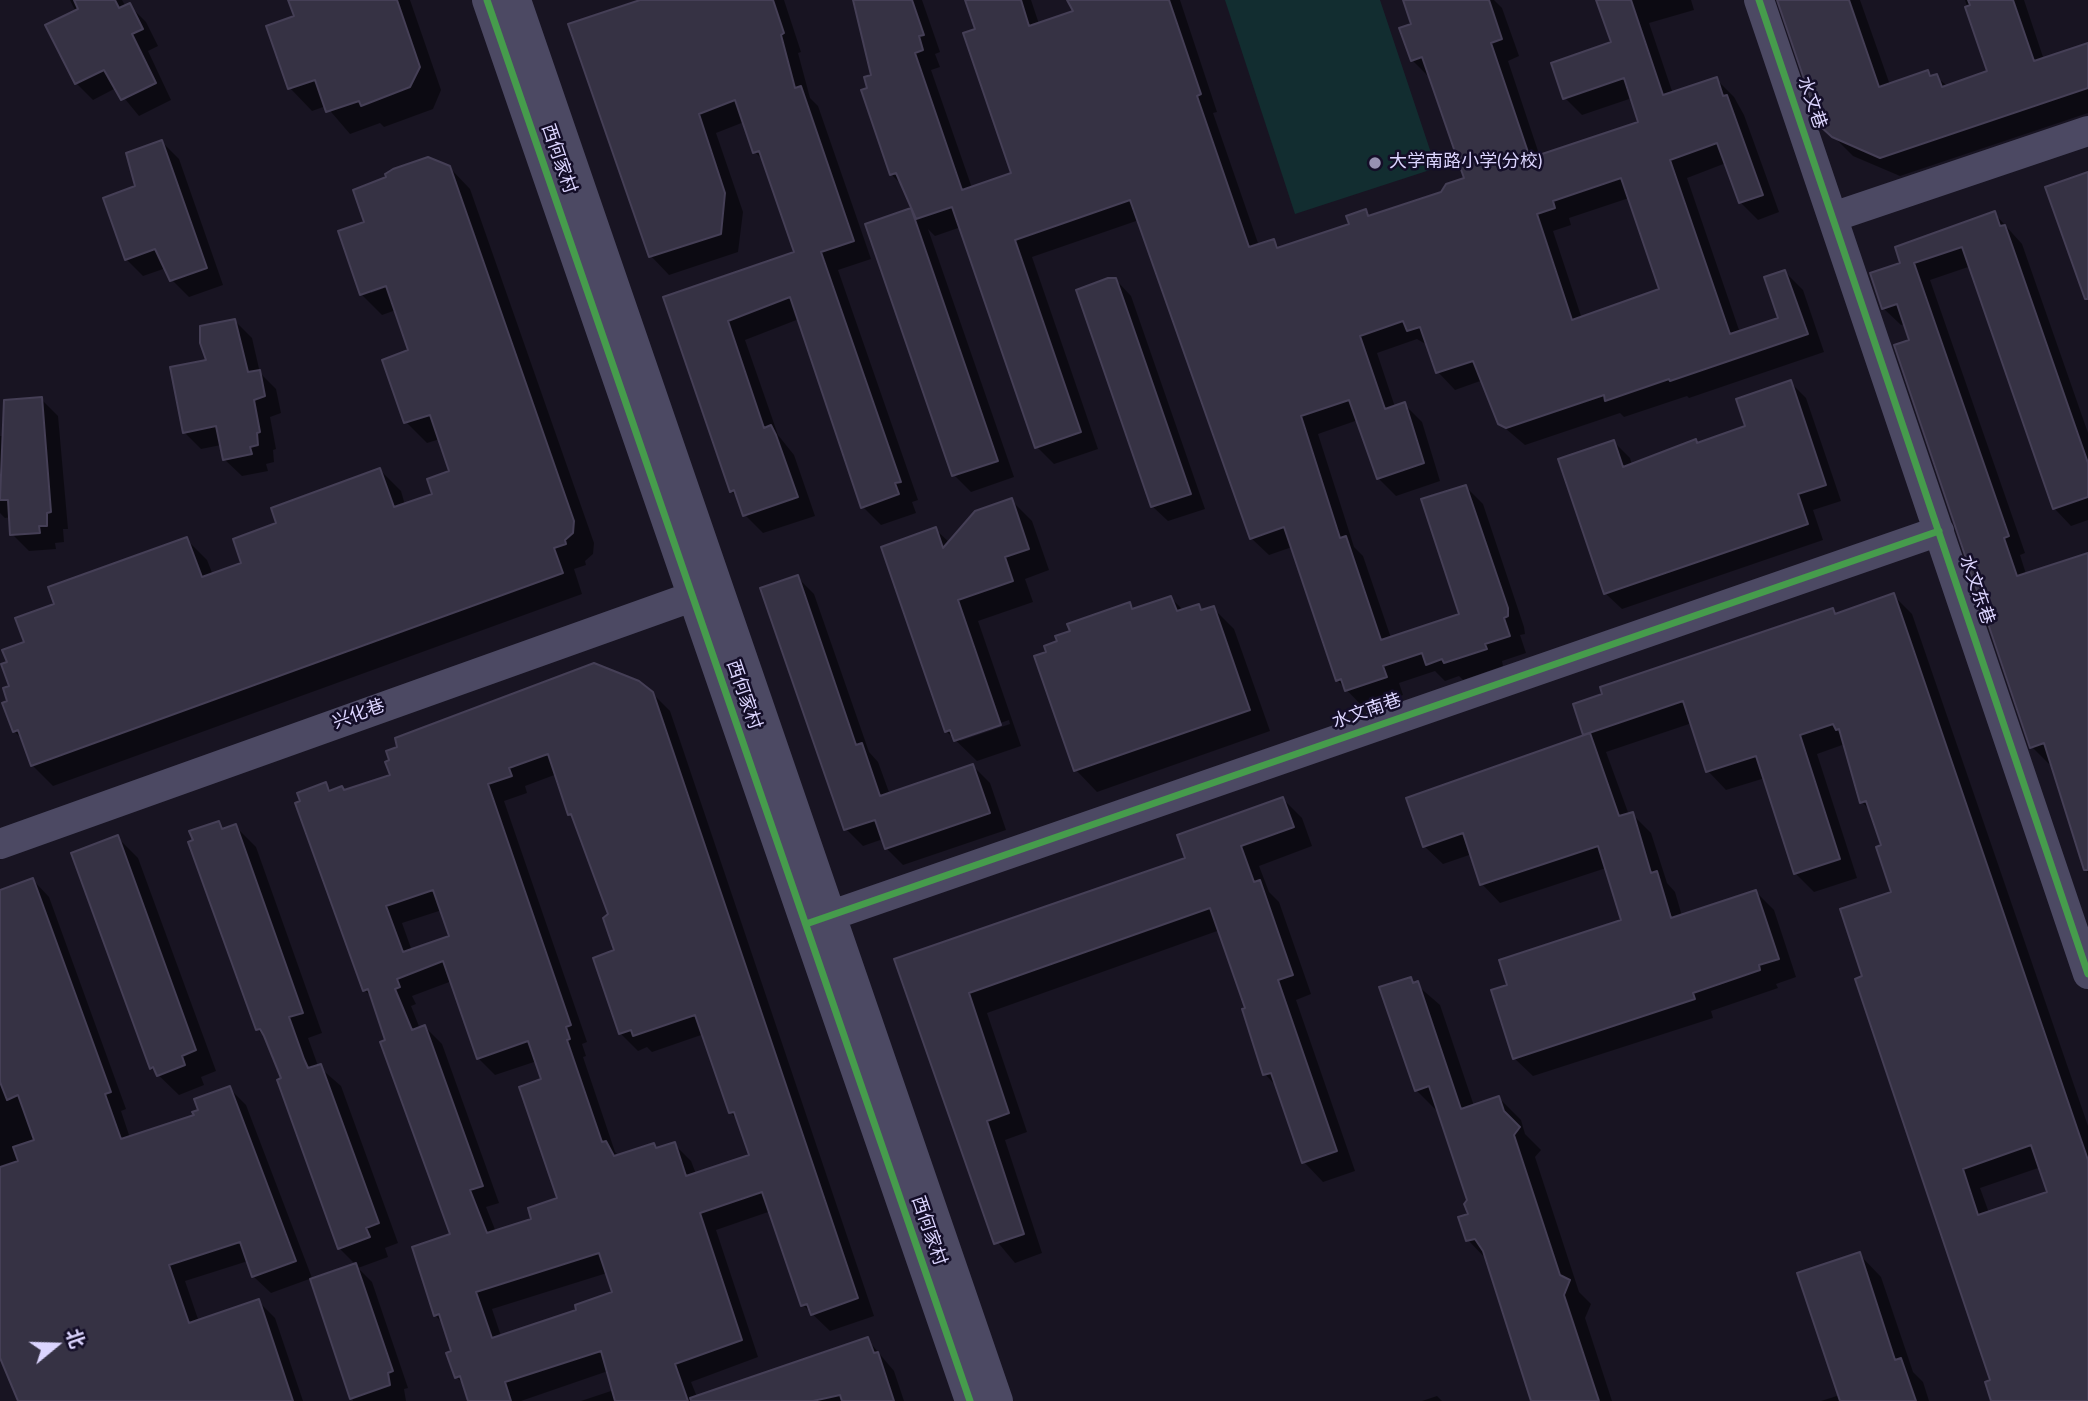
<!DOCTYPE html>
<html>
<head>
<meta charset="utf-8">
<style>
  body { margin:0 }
  #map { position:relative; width:2088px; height:1401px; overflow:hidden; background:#181422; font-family:"Titillium Web","Noto Sans SC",sans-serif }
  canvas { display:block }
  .north { position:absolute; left:21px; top:1310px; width:70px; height:70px; -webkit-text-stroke:5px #140e28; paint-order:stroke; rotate:71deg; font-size:19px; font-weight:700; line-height:28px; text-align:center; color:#dcd5ff }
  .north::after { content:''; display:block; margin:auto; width:24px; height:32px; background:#dcd5ff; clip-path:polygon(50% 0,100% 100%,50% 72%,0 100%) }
</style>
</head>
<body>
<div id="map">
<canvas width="2088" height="1401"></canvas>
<div class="north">北</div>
</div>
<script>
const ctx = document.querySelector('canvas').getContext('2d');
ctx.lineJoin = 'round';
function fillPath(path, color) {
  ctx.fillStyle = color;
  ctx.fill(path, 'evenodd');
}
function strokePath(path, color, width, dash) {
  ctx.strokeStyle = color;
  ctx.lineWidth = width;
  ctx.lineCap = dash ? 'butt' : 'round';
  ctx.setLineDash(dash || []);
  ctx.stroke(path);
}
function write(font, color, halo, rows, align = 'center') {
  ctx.font = font + ' "Titillium Web","Noto Sans SC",sans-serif';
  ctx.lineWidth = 5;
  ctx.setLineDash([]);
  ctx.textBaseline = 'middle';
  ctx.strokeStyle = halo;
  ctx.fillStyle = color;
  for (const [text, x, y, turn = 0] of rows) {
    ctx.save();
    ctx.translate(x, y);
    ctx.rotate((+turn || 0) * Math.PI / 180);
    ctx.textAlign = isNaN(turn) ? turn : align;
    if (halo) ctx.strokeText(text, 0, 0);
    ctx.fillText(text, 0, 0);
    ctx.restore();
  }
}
fillPath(new Path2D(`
  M1225 0H1380L1436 168 1295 214Z`), '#122d30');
fillPath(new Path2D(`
  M70 0H122L126 7 129 5 146 22 158 46 148 51 171 100 139 116 116 88 93 100 76 83V12Z
  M290 0H410L441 90 433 109 384 127 380 123 350 134 326 106 312 111 290 88 296 17Z
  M642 0H784L801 52 798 53 810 98 818 106 871 259 838 270 918 500 912 502 916 513 881 525 863 507 799 319 745 340 778 435 794 455 815 516 763 533 745 515 739 499 731 491 665 298 796 253 764 161 755 152 744 122 716 133 743 212 738 252 669 275 651 256Z
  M852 0H922L940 52 935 54 940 67 931 70 972 188 1013 174 967 0H1031L1039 24 1075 12 1076 0H1180L1217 112 1213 113 1259 246 1274 241 1281 249 1351 225 1365 211 1371 217 1442 193 1466 179 1430 78 1412 60 1413 25 1404 0H1494L1502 8 1519 56 1508 61 1540 157 1641 123 1632 98 1582 115 1565 98 1613 44 1598 0H1691L1694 10 1649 23 1673 94 1716 79 1734 97 1744 115 1779 212 1758 220 1740 202 1726 163 1687 178 1740 333 1780 319 1785 272 1803 290 1824 352 1689 398 1687 396 1624 417 1620 413 1525 445 1499 423 1483 380 1455 390 1438 372 1429 346 1417 339 1377 353 1395 407 1404 404 1422 422 1440 481 1396 496 1378 478 1358 420 1318 434 1354 547 1363 556 1391 638 1462 615 1466 487 1483 504 1524 627 1525 634 1520 635 1526 653 1502 661 1503 666 1463 680 1459 676 1445 681 1435 671 1399 683 1403 695 1364 708 1337 680 1292 547 1269 555 1251 538 1139 220 1032 257 1098 449 1054 464 1037 447 961 227 935 236 928 229 1014 477 971 492 954 475 910 210 916 215 903 186 891 174 869 89 873 76ZM1629 198 1661 290 1582 319 1553 231 1571 225 1569 218Z
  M1779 0H1860L1890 85 1928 72 1948 86 1989 72 1965 0H2024L2044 60 2088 45V113L1900 176 1853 156 1822 125Z
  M162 142 179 159 223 285 189 297 172 280 166 268 143 276 126 259 137 187Z
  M449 167 470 189 594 543 593 554 585 561 586 565 574 569 582 594 53 786 32 765 24 741 14 731 9 664 56 605 186 539 207 560 213 575 244 564 278 524 380 470 401 491 405 505 434 495 451 472 440 439 427 443 406 422 410 352 396 310 382 315 361 294 366 223ZM395 284 371 293V289Z
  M1994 213 2022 244 2088 433V520L2071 526 2054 508 1971 266 1930 280 2025 553 2020 555 2026 574 2088 554V874L2053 763 2049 764 2032 747 1905 324 1901 325 1883 308 1903 264Z
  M1116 280 1131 296 1205 509 1168 521 1152 506Z
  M235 321 252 338 260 373 276 389 281 413 270 417 276 449 273 450 274 462 266 464 268 471 242 476 224 459 221 445 201 449 184 432 208 361Z
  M1790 382 1806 398 1841 501 1813 510 1823 540 1622 609 1605 593 1614 442 1630 458 1632 465 1696 441 1699 444 1747 427Z
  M41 399 58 416 68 529H63L64 542 55 543 56 549 29 551 12 534 11 517 5 518 0 513V436H5Z
  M1011 500 1032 521 1049 570 1025 579 1033 602 978 621 1021 746 977 761 946 731 935 529 950 543ZM1009 720 1010 724 960 741V737Z
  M797 577 814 594 869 752 878 762 890 795 973 766 990 783 1006 830 903 865 886 848 883 839 863 846 846 829 762 589Z
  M1893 595 1912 614 2088 1126V1401H1993L1992 1381 1864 977 1893 893 1883 846 1871 811 1862 802 1845 744 1817 754 1857 878 1814 892 1795 873 1765 778 1726 790 1708 771 1692 723 1606 752 1629 815 1632 814 1651 833 1667 883 1675 892 1682 916 1756 892 1774 910 1796 977 1776 984 1778 988 1711 1011 1713 1018 1533 1076 1514 1058 1509 986 1623 921 1606 868 1500 903 1482 884 1472 854 1443 864 1424 846 1587 736 1585 734 1833 610 1837 615ZM2041 1167 2050 1193 1989 1213 1980 1188Z
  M1171 598 1184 611 1198 606 1203 611 1213 608 1234 629 1270 731 1097 792 1076 770 1036 657 1048 653 1072 632 1129 604 1136 610Z
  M652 693 670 711 874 1316 830 1331 803 1305 771 1211 716 1230 758 1357 691 1382 697 1397 867 1339 894 1371 904 1401H581L614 1390 608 1371 521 1401H470L465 1385 456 1377 454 1352 444 1325 435 1315 452 1235 373 998 364 990 325 784 332 791 342 788 346 791ZM557 774 610 915 616 951 595 959 621 1034 638 1051 647 1047 652 1052 704 1034 730 1112 739 1121 751 1156 696 1174 691 1161 674 1144 659 1149 654 1145 620 1157 615 1152 583 1057 586 1056 582 1044 587 1042 504 801 527 793 525 786ZM442 910 451 938 412 951 402 923ZM452 981 478 1058 495 1075 537 1061 543 1080 559 1199 533 1220 496 1232 486 1207 499 1203 442 1044 425 1027 420 1029 411 1006 416 1004 412 996ZM607 1273 614 1293 578 1311 501 1336 492 1309Z
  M1283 799 1302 818 1312 846 1259 866 1269 892 1279 902 1311 994 1296 1000 1355 1171 1323 1182 1304 1162 1278 1088 1265 1074 1248 1009 1220 930 987 1013 1027 1132 1005 1140 1042 1253 1015 1263 990 1233 897 960 1187 859Z
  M218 823 225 830 235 826 256 847 322 1033 308 1038 318 1066 341 1086 398 1243 385 1248 388 1257 358 1268 372 1282 408 1388 404 1389 406 1401H353L313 1280 356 1265 339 1248 283 1080 267 1039 257 1029Z
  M117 837 138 858 216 1071 201 1077 204 1085 179 1095 151 1068Z
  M33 880 49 897 126 1109 121 1111 130 1138 196 1116 229 1088 246 1105 312 1278 271 1293 254 1277 248 1261 185 1281 199 1322 258 1301 275 1318 303 1401H20L0 1352V893Z
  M1410 979 1440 1005 1474 1106 1499 1098 1521 1120 1525 1134 1541 1150 1535 1157 1579 1292 1591 1304 1585 1318 1612 1401H1533L1487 1260 1468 1240 1469 1201 1438 1112 1416 1090Z
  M1859 1254 1881 1277 1913 1372 1923 1382 1929 1401H1821L1840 1395Z
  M1437 1396 1442 1401H1422Z`), '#0007');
const building = new Path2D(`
  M74 0H115L119 8 130 3 143 29 132 34 156 83 121 100 104 70 75 84 45 25 78 9Z
  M288 0H397L420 67 410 87 361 106 359 101 326 112 315 80 288 89 266 26 294 16Z
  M640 0H773L784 33 781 35 795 88 801 86 854 241 821 252 901 482 895 483 899 494 861 508 790 297 728 321 764 428 771 425 776 435 798 497 743 516 734 490 730 492 663 297 794 252 759 151 753 153 735 100 699 114 725 193 721 234 649 257 568 24Z
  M853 0H912L924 35 919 36 923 50 915 53 962 190 1011 173 963 33 975 29 965 0H1021L1029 26 1073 11 1067 0H1169L1201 94 1197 96 1249 247 1274 239 1277 248 1349 224 1346 216 1366 209 1368 216 1441 192 1446 184 1464 178 1422 57 1411 61 1399 28 1411 24 1403 0H1489L1502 39 1491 43 1530 158 1638 122 1624 78 1563 99 1551 63 1611 42 1596 0H1631L1663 95 1717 77 1723 96 1727 95 1763 195 1739 203 1717 143 1670 160 1730 334 1778 318 1764 277 1785 270 1808 334 1670 381 1669 379 1605 401 1604 395 1506 428 1498 424 1473 361 1436 373 1420 327 1407 331 1403 321 1360 336 1385 409 1405 402 1424 463 1377 479 1349 400 1301 416 1340 538 1346 536 1381 640 1459 614 1421 499 1466 485 1508 608V616L1504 618 1510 636 1485 644 1487 649 1444 663 1442 659 1426 665 1422 653 1383 666 1387 677 1345 691 1341 679 1336 681 1284 527 1250 539 1130 200 1015 240 1081 432 1035 448 952 207 916 219 896 173 890 175 861 90 867 88 864 77 871 75ZM1621 178 1659 289 1572 320 1537 214 1555 208 1553 201Z
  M1777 0H1849L1879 87 1928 70 1930 76 1937 74 1942 87 1987 71 1965 7 1970 5 1968 0H2013L2034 61 2088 43V88L1880 158 1832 137 1820 126Z
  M162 140 207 268 170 281 155 249 125 260 103 198 135 186 126 153Z
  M428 157 450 166 574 521 573 533 565 540 566 544 554 548 563 573 31 766 18 730 13 732 2 703 7 701 3 688 9 686 1 664 7 662 2 650 24 642 15 618 54 604 48 587 187 537 202 577 241 563 233 539 276 523 271 508 380 468 394 507 432 494 427 479 449 471 430 415 404 423 382 360 408 350 386 286 360 295 338 231 364 222 353 190 386 177 385 174 393 169Z
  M2088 172V299H2085L2045 187Z
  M911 208 998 461 952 476 865 224Z
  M1995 211 2000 226 2005 225 2088 463V497L2053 509 1962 247 1914 263 2009 536 2004 538 2017 576 2088 553V870H2084L2044 743 2030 748 1894 345 1909 340 1897 304 1882 309 1870 273 1900 263 1895 247Z
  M1108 278H1116L1191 494 1151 507 1076 290Z
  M235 319 248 372 260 370 265 396 254 400 260 432 257 433 258 445 250 447 252 454 223 460 216 426 183 433 170 367 206 360 200 343V326Z
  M1791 380 1826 485 1798 494 1808 524 1604 594 1558 459 1614 440 1623 467 1696 439 1697 443 1745 426 1736 399Z
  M42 397 51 512 47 513V526H39L40 533 10 535 8 500H0L4 400Z
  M1012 498 1029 549 1005 557 1013 581 958 600 1001 725 954 741 950 730 945 732 881 547 936 527 943 548 975 511Z
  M798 575 856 745 862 743 880 796 973 764 990 813 885 849 875 820 844 830 760 588Z
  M1894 593 2088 1160V1401H1991L1985 1382 1990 1380 1855 979 1862 976 1840 909 1891 892 1876 847 1881 845 1866 801 1860 803 1839 729 1836 730 1833 724 1800 735 1840 859 1794 874 1756 756 1706 772 1683 701 1583 735 1573 704 1602 694 1600 687 1833 608 1835 614ZM2031 1145 2047 1192 1978 1215 1963 1169Z
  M1171 596 1177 611 1199 604 1201 610 1214 606 1250 710 1074 771 1034 656 1046 652 1044 646 1057 641 1055 636 1070 631 1067 624 1130 602 1132 609Z
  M594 663 639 681 653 692 858 1298 811 1315 807 1304 801 1306 762 1192 700 1213 742 1340 675 1364 688 1401H615L601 1351 505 1382 511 1401H468L460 1376 455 1378 446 1353 451 1351 439 1314 434 1316 412 1247 450 1234 380 1042 385 1040 368 989 363 991 295 803 300 801 297 793 326 782 329 791 342 786 344 790 390 775 385 762 389 760 386 751 397 747 395 738ZM548 754 568 815 571 814 608 914 603 918 614 950 593 958 619 1034 631 1030 633 1036 695 1015 729 1113 734 1112 749 1155 686 1176 675 1142 656 1148 654 1143 614 1156 606 1141 602 1142 567 1040 570 1039 566 1027 571 1025 488 784 512 776 509 768ZM433 890 449 936 403 952 386 906ZM443 961 477 1059 528 1041 541 1079 519 1087 557 1198 528 1208 531 1219 487 1233 470 1190 483 1186 425 1025 412 1030 395 989 400 987 397 979ZM599 1253 612 1292 575 1305 576 1310 492 1338 476 1292Z
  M1590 733 1619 816 1633 812 1651 873 1657 871 1671 918 1756 890 1779 959 1759 965 1760 970 1693 993 1695 999 1513 1059 1491 990 1507 985 1499 960 1621 920 1598 846 1480 885 1463 833 1423 847 1406 798Z
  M1283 797 1294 827 1241 846 1254 882 1260 880 1293 975 1278 980 1337 1151 1302 1163 1271 1073 1263 1075 1242 1009 1245 1008 1210 908 969 993 1009 1113 987 1121 1024 1234 994 1244 894 959 1185 858 1177 835Z
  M219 821 222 829 236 824 303 1013 289 1017 304 1059 308 1068 321 1064 379 1223 366 1228 370 1237 338 1249 277 1080 281 1078 264 1036 260 1029 256 1030 188 842 193 840 189 831Z
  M118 835 196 1050 182 1056 185 1065 157 1076 153 1067 150 1069 71 853Z
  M33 878 111 1092 105 1094 121 1139 194 1115 192 1112 198 1110 194 1099 230 1086 296 1261 252 1277 240 1242 169 1265 189 1323 259 1299 293 1401H18L0 1358V1167L18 1161 13 1147 34 1140 18 1095 7 1100 0 1082V890Z
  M1411 977 1413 983 1418 981 1461 1109 1499 1096 1504 1111 1520 1127 1514 1135 1560 1275 1570 1280 1564 1295 1599 1401H1531L1483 1251 1475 1239 1466 1241 1458 1217 1468 1214 1464 1204 1467 1200 1429 1086 1415 1091 1379 987Z
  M1860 1252 1895 1360 1901 1358 1916 1401H1840L1797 1273Z
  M356 1263 393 1371 388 1373 390 1385 350 1399 310 1279Z
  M868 1337 874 1353 878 1352 894 1401H842L840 1395 813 1401H691L690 1398Z`);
fillPath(building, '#363244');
strokePath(building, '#453f56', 2);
strokePath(new Path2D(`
  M487 0 970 1401
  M516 0 998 1401
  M1759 0 2088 974
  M1833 217 2088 131
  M0 844 711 590
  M812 922 1939 531`), '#4c4963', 30);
strokePath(new Path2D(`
  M487 0 970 1401
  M1759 0 2088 974
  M806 924 1939 531`), '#469c4c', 7);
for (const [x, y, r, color] of [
  [1375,163,7,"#9791b2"]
]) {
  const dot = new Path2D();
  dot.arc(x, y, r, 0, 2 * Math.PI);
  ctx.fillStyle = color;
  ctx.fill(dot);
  strokePath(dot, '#140e28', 2.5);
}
write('18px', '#dcd5ff', '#140e28', [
  ["水文巷",1811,103,71],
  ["西何家村",558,159,71],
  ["水文东巷",1976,590,71],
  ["西何家村",743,695,71],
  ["水文南巷",1367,712,-19],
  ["兴化巷",359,715,-20],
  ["西何家村",928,1231,71]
]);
write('18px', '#dcd5ff', '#140e28', [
  ["大学南路小学(分校)",1389,163]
], 'left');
</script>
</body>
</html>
